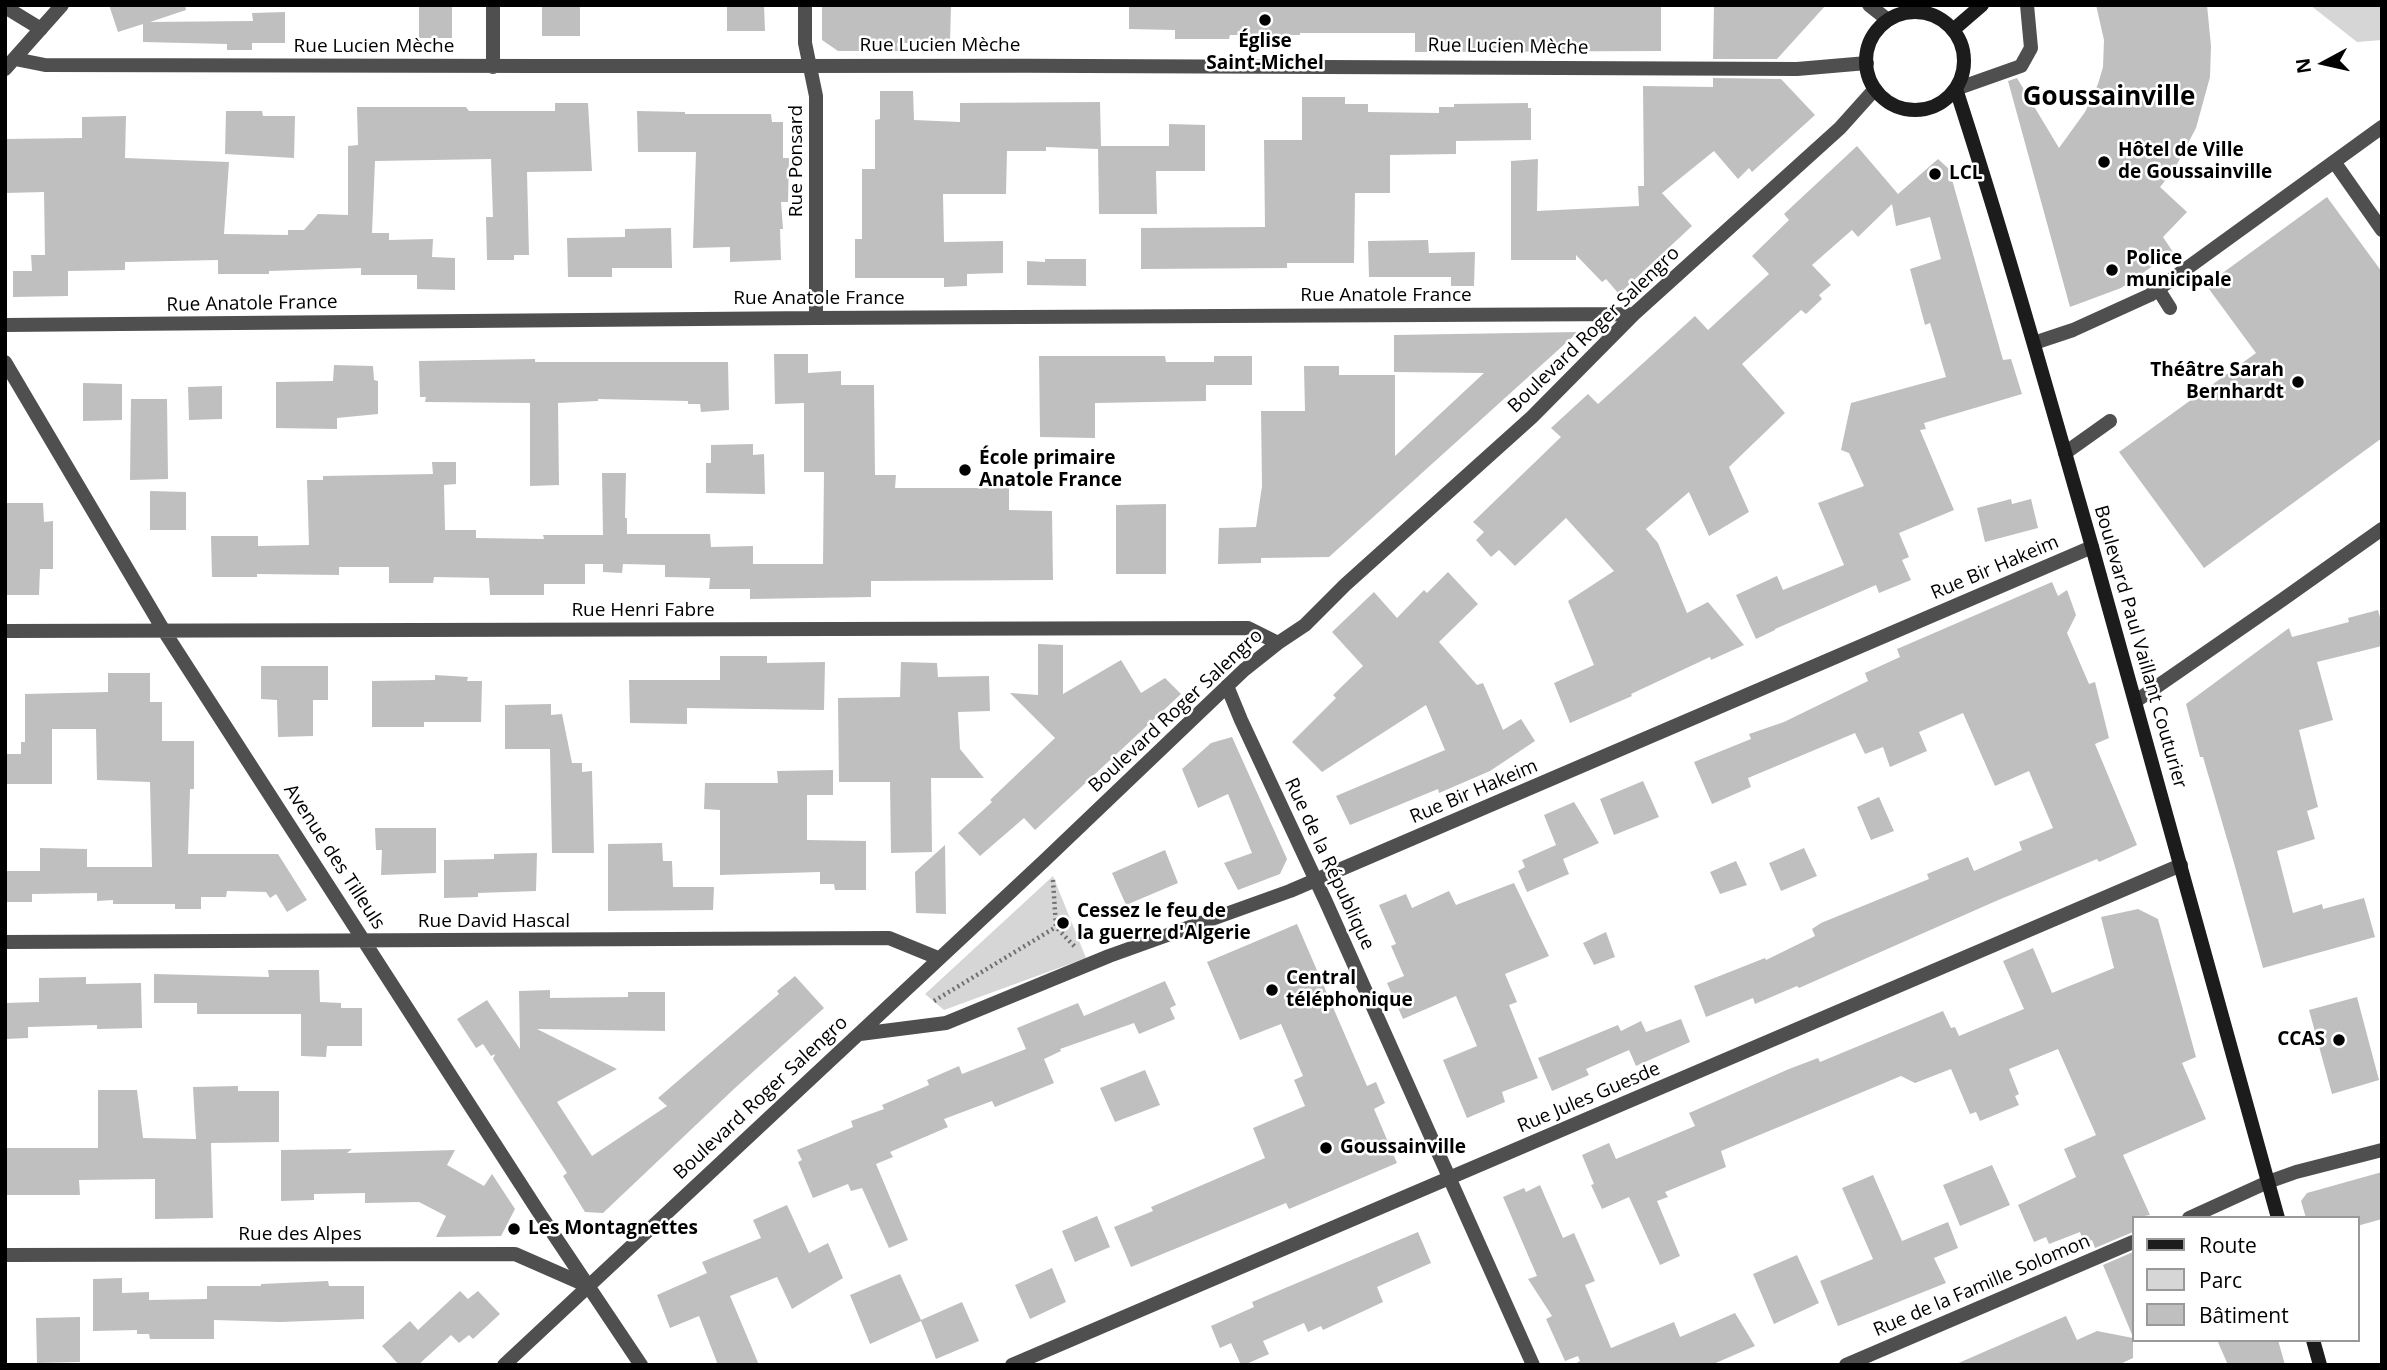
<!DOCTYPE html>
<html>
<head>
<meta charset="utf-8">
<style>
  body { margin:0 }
  #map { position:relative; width:2387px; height:1370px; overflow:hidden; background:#fff; font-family:"Open Sans",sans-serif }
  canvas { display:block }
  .frame { position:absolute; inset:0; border:7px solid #000; pointer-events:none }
  .legend { position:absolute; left:2132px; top:1216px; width:228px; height:126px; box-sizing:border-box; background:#fff; border:2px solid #999; margin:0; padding:9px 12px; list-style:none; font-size:21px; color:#000 }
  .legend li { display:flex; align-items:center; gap:14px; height:35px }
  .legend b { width:35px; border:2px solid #999 }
  .north { position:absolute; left:2289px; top:28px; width:70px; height:70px; -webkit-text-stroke:5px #fff; paint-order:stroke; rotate:262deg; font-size:19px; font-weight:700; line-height:28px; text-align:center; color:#000 }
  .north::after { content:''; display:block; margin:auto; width:24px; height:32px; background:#000; clip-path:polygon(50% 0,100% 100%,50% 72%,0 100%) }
</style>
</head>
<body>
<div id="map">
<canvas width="2387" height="1370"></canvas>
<div class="frame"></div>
<ul class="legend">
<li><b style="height:9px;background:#1c1c1c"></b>Route</li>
<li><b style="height:19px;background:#d6d6d6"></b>Parc</li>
<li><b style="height:19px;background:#bfbfbf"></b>Bâtiment</li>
</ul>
<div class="north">N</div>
</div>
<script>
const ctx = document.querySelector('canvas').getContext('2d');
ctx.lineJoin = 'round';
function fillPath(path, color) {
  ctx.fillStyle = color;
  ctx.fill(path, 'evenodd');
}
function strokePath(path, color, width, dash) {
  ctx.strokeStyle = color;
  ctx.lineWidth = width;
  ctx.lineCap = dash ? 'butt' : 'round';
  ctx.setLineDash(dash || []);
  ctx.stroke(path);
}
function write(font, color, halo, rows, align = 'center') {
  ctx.font = font + ' "Open Sans",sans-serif';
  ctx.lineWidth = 5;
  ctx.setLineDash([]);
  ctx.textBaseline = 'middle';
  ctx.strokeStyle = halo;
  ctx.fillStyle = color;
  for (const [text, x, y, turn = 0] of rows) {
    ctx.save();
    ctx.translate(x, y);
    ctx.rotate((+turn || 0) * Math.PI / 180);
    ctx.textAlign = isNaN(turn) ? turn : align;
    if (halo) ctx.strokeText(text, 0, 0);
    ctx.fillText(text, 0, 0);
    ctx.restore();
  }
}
fillPath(new Path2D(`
  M2310 5H2382V40L2357 42Z
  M1053 876 1086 958 944 1010 925 994Z`), '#d6d6d6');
fillPath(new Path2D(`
  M109 5H185L186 10 150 22 253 21 252 13 285 12V43H252V50H227V44L143 42V24L118 32Z
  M419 5H452V38H419Z
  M542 5H580V36H542Z
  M727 5H764L765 31H727Z
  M822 5H951L950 43H897L898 51H838L822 40Z
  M1129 5H1661V51L1415 52V33H1300V35H1230L1229 39H1175V30L1129 29Z
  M1714 5H1826L1777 59H1713Z
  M2096 5H2207L2211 46 2210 77 2196 128 2174 170 2160 187 2187 212 2163 237 2173 252 2121 288 2070 307 2008 81 2017 78 2059 148 2085 112 2098 84 2103 67 2104 40Z
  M1713 78 1781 79 1815 115 1752 172 1749 168 1738 179 1714 151 1662 193 1692 226 1619 294 1606 279 1602 282 1576 255V260H1511V161L1538 159 1537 211 1639 206 1638 186H1644L1643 86 1713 87Z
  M880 91H913L914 120 960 122V103L1100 102 1101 146H1169V124L1205 125V171H1156L1157 214H1099L1098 149 1046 147V151H1007L1006 194H943L944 242 1003 241V273L967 274V286L944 287V278H855V239H862V169H875V120L880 119Z
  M1302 97H1345V104H1368V112L1439 113V107H1454V104L1528 103V108H1531V140L1456 141V154L1390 155V193H1355L1354 263H1287V268L1141 269V228L1265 227 1264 140H1302Z
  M555 103H588L592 171 527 172 529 255H514V260H487L486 217H493L491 159 375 161 372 233H389V240L433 239 432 257 455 258V290L417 289V275H361V268L269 271V274H218V260L125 262V270L68 271V296L13 297V271H32L31 255H45L44 192 5 193V139L82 138V117L126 116 125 158 229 162 224 234 288 235V230H304L318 214 348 215V146L358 145 357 107H466L469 111H555Z
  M226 111H262L263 116H295L294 158 225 154Z
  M637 111 685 112V114H771L772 122H783V158H789L788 202H781L783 229H780L781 260 730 262V247L693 248 696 152H638Z
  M1857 146 1898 194 1938 159 1949 169 2003 360 2011 359 2022 394 1924 423 1926 429 1920 430 1954 510 1899 533 1909 557 1902 560 1911 580 1879 593 1876 585 1775 629V630L1756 639 1736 595 1777 576 1783 590 1844 565 1818 503 1864 486 1849 453 1841 450 1851 403 1946 377 1930 323 1925 325 1910 269 1941 259 1930 217 1896 226 1892 204 1858 237 1852 230 1812 265 1831 285 1819 295 1822 299 1806 314 1801 310 1742 364 1785 413 1729 467 1749 512 1709 536 1689 492 1646 529 1658 543 1687 613 1708 602 1744 645 1711 660 1710 657 1631 694 1632 696 1570 723 1554 683 1594 665 1568 601 1614 571 1566 518 1515 566 1499 550 1491 557 1476 540 1484 532 1473 522 1561 437 1551 428 1588 394 1598 404 1695 316 1708 330 1769 274 1752 256 1789 220 1784 214Z
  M2327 197 2382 272V438L2204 568 2119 452 2256 353 2206 285Z
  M671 228 672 268H612V277H568L567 238 625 237V229Z
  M1428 240 1429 253 1475 252 1474 286H1451V277H1369L1368 241Z
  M1045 259H1086V286L1027 285V261L1045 262Z
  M1578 332 1329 557 1261 558V563L1218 564 1219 528 1256 527 1262 486 1261 411H1305L1304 366H1339V375H1395V456L1484 373 1394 372V335Z
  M774 354H808V373L841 371V385H874L875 475H896L895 488H1009V510L1052 511 1053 580 871 581V597L750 599V589H709L710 578 665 577V565L623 564 622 573 603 572V564H585V584H544V595H490L489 578 434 577 433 583H389V567H339V575L257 574V577H212L211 536H258V546L309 545 307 480H323V476L433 474 432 462H456V484L444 485 445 530H476V538L544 539 543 535H603L602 473H626L625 518H627V534H710L711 547 753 546V564H823L824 472H804V403L775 404Z
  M1039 356H1165L1166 362H1214V356H1252V385H1206V401L1095 403V438L1040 437Z
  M535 359V362H728L729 410 701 412 700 404H688V401L598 399V401L558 403 559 485 530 486V403L425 402 426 397H420L419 361Z
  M334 365 373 366 374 380 378 381V414L337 418V429L276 428V382L333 381Z
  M83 383 122 384V420L83 421Z
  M222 386V419L189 420 188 387Z
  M131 399H167L168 479 130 480Z
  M753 444V455L764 454 765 494 706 493V463H711V445Z
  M150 491 186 492V530H150Z
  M2011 499 2012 504 2031 499 2038 528 1985 542 1977 508Z
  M5 503H43L44 522 53 521V569H40L39 595H5Z
  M1166 504V574H1116V505Z
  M1448 572 1478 604 1439 642 1477 685 1483 683 1503 730 1521 719 1535 741 1490 771 1439 793 1438 789 1350 825 1336 796 1445 750 1426 705 1322 772 1292 742 1336 698 1333 695 1363 666 1332 632 1374 592 1397 618 1424 590 1427 593Z
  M2052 582 2058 596 2067 590 2076 615 2067 633 2089 684 2095 682 2109 738 2095 744 2137 845 2099 862 2097 859 1996 901 1799 988 1797 986 1755 1004 1753 998 1706 1017 1694 986 1765 958 1766 960 1815 936 1812 929 1821 923 1929 879 1927 874 1968 857 1974 871 2022 850 2019 842 2053 828 2029 771 1995 786 1963 713 1919 732 1927 751 1890 767 1883 747 1865 754 1855 733 1748 778 1751 787 1712 804 1694 762 1751 739 1749 734 1784 722 1868 681 1865 673 1900 657 1897 649Z
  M2378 610 2382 625V646L2317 662 2333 720 2299 730 2318 807 2307 811 2315 839 2277 851 2293 913 2322 904 2323 909 2364 898 2375 937 2263 968 2234 863 2203 757H2200L2186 704 2289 628 2292 637 2349 622 2348 618Z
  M1038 644 1063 645V694L1121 660 1141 693 1165 678 1181 694 1035 830 1024 818 980 856 958 833 992 802 990 800 1055 738 1010 693 1038 695Z
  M720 656H767V663L825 662 824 710 687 708V724L630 723 629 680H720Z
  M901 662 937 663 938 677 989 676 990 711 958 712 960 749 984 778H931L932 852 891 853 890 782H839L838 698 900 697Z
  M261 666H328V700H313V736L278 737 277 700 261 699Z
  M108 673H150V702H162V741H194V789H190L188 854H278L307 900 287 912 276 894 270 898 266 892 227 891 226 897H201V909H175V904H113V900L97 901V893L32 894V902H5V871H40V848L87 849V867H152L150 782 97 780 96 729H52V784H5V754H21V742H25V694L108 692Z
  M435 675 468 677 467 681H482L481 722H424V727H372V681L435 680Z
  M551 704V715L562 714 572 763H582V772L592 771 594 853H552L550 749H505V705Z
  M1232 737 1287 859 1280 874 1238 890 1224 863 1252 853 1228 794 1198 808 1182 769 1211 743Z
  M833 770V795H807V840L866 841V890H835L834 884H820V872L720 875V810L704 809 705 783H778L777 771Z
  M1643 781 1659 817 1614 835 1600 799Z
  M1879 797 1894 831 1871 840 1857 807Z
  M1574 802 1599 843 1563 859 1569 874 1527 892 1518 871 1525 867 1522 860 1556 845 1544 815Z
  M375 828H436V873L381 875 382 850H376Z
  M662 843 663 861H672L673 887H714L713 910 608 911V844Z
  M945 845 946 914 916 913 915 872Z
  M1804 848 1817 876 1781 891 1769 863Z
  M1165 850 1178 883 1126 905 1112 873Z
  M537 853 536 891 478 893V897L444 898V860L494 859V854Z
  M1736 861 1747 885 1720 894 1710 872Z
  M1514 883 1549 956 1505 974 1517 1002 1509 1005 1538 1078 1502 1092 1505 1102 1467 1118 1443 1060 1477 1046 1456 996 1403 1019 1387 983 1404 976 1391 946 1396 944 1379 905 1406 894 1412 908 1449 891 1456 905Z
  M2138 909 2158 919 2196 1057 2182 1063 2206 1119 2123 1155 2150 1215 2133 1218V1232L2095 1248 2092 1240 2084 1243 2080 1232 2049 1244 2046 1237 2034 1242 2018 1205 2076 1177 2064 1149 2096 1135 2058 1049 2009 1069 2019 1094 2015 1096 2019 1105 1980 1121 1976 1112 1970 1114 1951 1069 1915 1083 1901 1076 1721 1151 1726 1167 1665 1192 1668 1197 1657 1201 1680 1256 1660 1265 1629 1197 1602 1209 1591 1185 1594 1184 1582 1155 1609 1143 1616 1159 1695 1126 1689 1113 1789 1069 1818 1058 1820 1062 1943 1011 1951 1028 1955 1027 1959 1036 2024 1009 2003 961 2033 948 2052 993 2114 968 2101 917Z
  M1297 924 1367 1086 1376 1082 1385 1103 1374 1109 1397 1163 1289 1209 1286 1203 1131 1267 1114 1227 1153 1211 1151 1207 1265 1158 1253 1128 1305 1106 1294 1080 1303 1076 1281 1024 1240 1040 1207 962Z
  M1606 932 1615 957 1594 965 1583 943Z
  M268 970H319L320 1002 341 1003V1008H362V1046H327L326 1057 301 1056V1014H197V1003H154V974L269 977Z
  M795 976 824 1008 735 1088 603 1213 585 1212 563 1176 567 1173 493 1059 495 1054 491 1056 483 1044 476 1048 457 1019 487 1000 520 1049 519 991 550 990V998L628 997V992H665V1031L537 1029 617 1069 557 1102 592 1156 667 1106 658 1098 779 994 777 991Z
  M86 977V984L141 983 142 1028 97 1029V1025L28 1027V1038L5 1039V1003L39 1002V978Z
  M1165 981 1176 1005 1170 1008 1175 1019 1139 1034 1134 1023 1060 1049 1061 1051 1044 1059 1054 1083 995 1107 992 1101 944 1119 948 1127 890 1152 893 1157 876 1164 908 1240 889 1248 862 1188 851 1191 848 1184 813 1198 798 1162 802 1160 797 1150 853 1127 851 1121 884 1109 882 1105 929 1085 927 1080 959 1066 962 1074 1026 1049 1017 1028 1078 1003 1084 1016Z
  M2357 997 2379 1080 2332 1094 2309 1010Z
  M1681 1019 1690 1042 1636 1066 1629 1050 1586 1069 1589 1075 1552 1091 1538 1058 1618 1025 1621 1031 1641 1021 1646 1032Z
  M1145 1070 1160 1105 1115 1122 1100 1088Z
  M238 1086V1091H279V1142L211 1143 213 1218 155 1219V1179L79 1180 80 1195H5V1148H98V1090H137L143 1138 196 1139 193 1087Z
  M352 1149 347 1153 455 1150 447 1165 484 1186 492 1174 515 1209 501 1236 436 1237 446 1216 419 1202 365 1203V1193L314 1194V1200L281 1201V1150Z
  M1992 1165 2010 1205 1960 1226 1943 1185Z
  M2382 1172V1219L2357 1226V1218H2306L2301 1201 2307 1193Z
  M1873 1175 1902 1241 1948 1222 1958 1248 1934 1258 1946 1283 1838 1326 1820 1281 1873 1259 1842 1188Z
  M1540 1185 1563 1238 1574 1233 1595 1281 1585 1285 1611 1348 1674 1322 1680 1337 1735 1313 1755 1346 1711 1365H1573L1580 1361 1578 1356 1565 1361 1546 1319 1552 1316 1528 1279 1537 1276 1503 1197 1524 1188 1526 1192Z
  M787 1205 809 1253 828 1243 843 1278 792 1309 777 1277 730 1296 759 1365H718L699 1316 670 1328 657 1295 707 1273 702 1262 761 1238 753 1220Z
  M1097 1216 1110 1247 1075 1262 1062 1231Z
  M1418 1232 1431 1263 1377 1287 1383 1302 1323 1330 1321 1326 1308 1332 1304 1323 1263 1341 1269 1354 1244 1365H1241L1231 1343 1220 1348 1211 1326 1254 1307 1252 1302Z
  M2133 1252V1337L2103 1265Z
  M1797 1255 1819 1303 1774 1324 1753 1274Z
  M1052 1268 1066 1302 1030 1319 1015 1285Z
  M900 1274 921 1320 962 1302 979 1341 936 1359 921 1321 870 1344 850 1295Z
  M122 1278V1293L149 1292V1300L207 1299V1286H261V1284L328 1281 329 1286H364V1319L280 1322 214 1320V1339H150L149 1334H137V1330L93 1331V1279Z
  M460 1291 468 1299 478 1291 500 1314 473 1339 469 1335 459 1343 451 1335 418 1365H399L382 1346 410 1321 418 1330Z
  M2066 1316 2077 1340 2097 1331 2133 1338V1358L2118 1365H1954Z
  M80 1317V1362L37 1363 36 1318Z
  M2217 1340H2278L2285 1365H2228Z`), '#bfbfbf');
strokePath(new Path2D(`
  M1053 880 1056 927 1076 948
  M934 1001 1056 927`), '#717171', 4.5, [2, 3.5]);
strokePath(new Path2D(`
  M1956 89 2021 66 2031 48 2027 5
  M2158 289 2170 308
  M2065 453 2110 421`), '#4f4f4f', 14);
strokePath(new Path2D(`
  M493 5V67
  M805 5V43L816 96V318
  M1869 5 1888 20
  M5 7 41 29
  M15 59 45 65C629 68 1213 63 1797 69L1867 63
  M5 69 62 5
  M2335 163 2382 230
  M5 325 816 318 1634 314
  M2034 343 2073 330 2150 295 2382 127
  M5 362 164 631 538 1211 641 1365
  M5 631 1248 628 1278 643
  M1227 686 1241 720 1326 902 1533 1365
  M2136 701 2282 600 2382 529
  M5 942 889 938 938 958
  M860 1034 946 1023 1109 956 1290 891 2092 547
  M2189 1218 2268 1182 2296 1172 2382 1150
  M5 1255 515 1254 588 1286
  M504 1365 1045 860 1244 670 1278 643 1305 625 1345 585 1532 417 1634 314 1840 128 1875 89
  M1012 1365 2181 865
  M1846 1365 2133 1242`), '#4f4f4f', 14);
strokePath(new Path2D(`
  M1866 61a49 49 0 1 1 98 0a49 49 0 1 1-98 0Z
  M1953 30 1982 5
  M1956 89C2005 240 2048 393 2092 547 2155 770 2216 994 2278 1218
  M2313 1340 2320 1365`), '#1c1c1c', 14);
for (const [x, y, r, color] of [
  [1265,20,7,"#000"],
  [2104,162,7,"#000"],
  [1935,174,7,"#000"],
  [2112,270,7,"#000"],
  [2298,382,7,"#000"],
  [965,470,7,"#000"],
  [1063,923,7,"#000"],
  [1272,990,7,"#000"],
  [2339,1040,7,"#000"],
  [1326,1148,7,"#000"],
  [514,1229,7,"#000"]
]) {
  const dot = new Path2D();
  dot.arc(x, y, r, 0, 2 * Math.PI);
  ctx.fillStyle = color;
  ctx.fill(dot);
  strokePath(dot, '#fff', 2.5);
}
write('bold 19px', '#000', '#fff', [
  ["Église",1265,42,"center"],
  ["Saint-Michel",1265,64,"center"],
  ["Hôtel de Ville",2118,151],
  ["de Goussainville",2118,173],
  ["LCL",1949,174],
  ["Police",2126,259],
  ["municipale",2126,281],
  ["Théâtre Sarah",2284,371,"right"],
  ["Bernhardt",2284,393,"right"],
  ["École primaire",979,459],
  ["Anatole France",979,481],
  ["Cessez le feu de",1077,912],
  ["la guerre d'Algerie",1077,934],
  ["Central",1286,979],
  ["téléphonique",1286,1001],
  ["CCAS",2325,1040,"right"],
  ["Goussainville",1340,1148],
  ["Les Montagnettes",528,1229]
], 'left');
write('19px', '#000', '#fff', [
  ["Rue Lucien Mèche",940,46],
  ["Rue Lucien Mèche",374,47],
  ["Rue Lucien Mèche",1508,47,1],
  ["Rue Ponsard",797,161,-90],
  ["Rue Anatole France",1386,296],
  ["Rue Anatole France",819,299],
  ["Rue Anatole France",252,304,-1],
  ["Boulevard Roger Salengro",1594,330,-44],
  ["Rue Bir Hakeim",1995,568,-23],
  ["Rue Henri Fabre",643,611],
  ["Boulevard Paul Vaillant Couturier",2140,647,74],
  ["Boulevard Roger Salengro",1176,711,-43],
  ["Rue Bir Hakeim",1474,792,-23],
  ["Avenue des Tilleuls",334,857,57],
  ["Rue de la République",1329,864,65],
  ["Rue David Hascal",494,922],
  ["Boulevard Roger Salengro",761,1098,-43],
  ["Rue Jules Guesde",1589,1098,-23],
  ["Rue des Alpes",300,1235],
  ["Rue de la Famille Solomon",1982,1286,-23]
]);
write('bold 26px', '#000', '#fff', [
  ["Goussainville",2109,98]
]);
</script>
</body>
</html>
